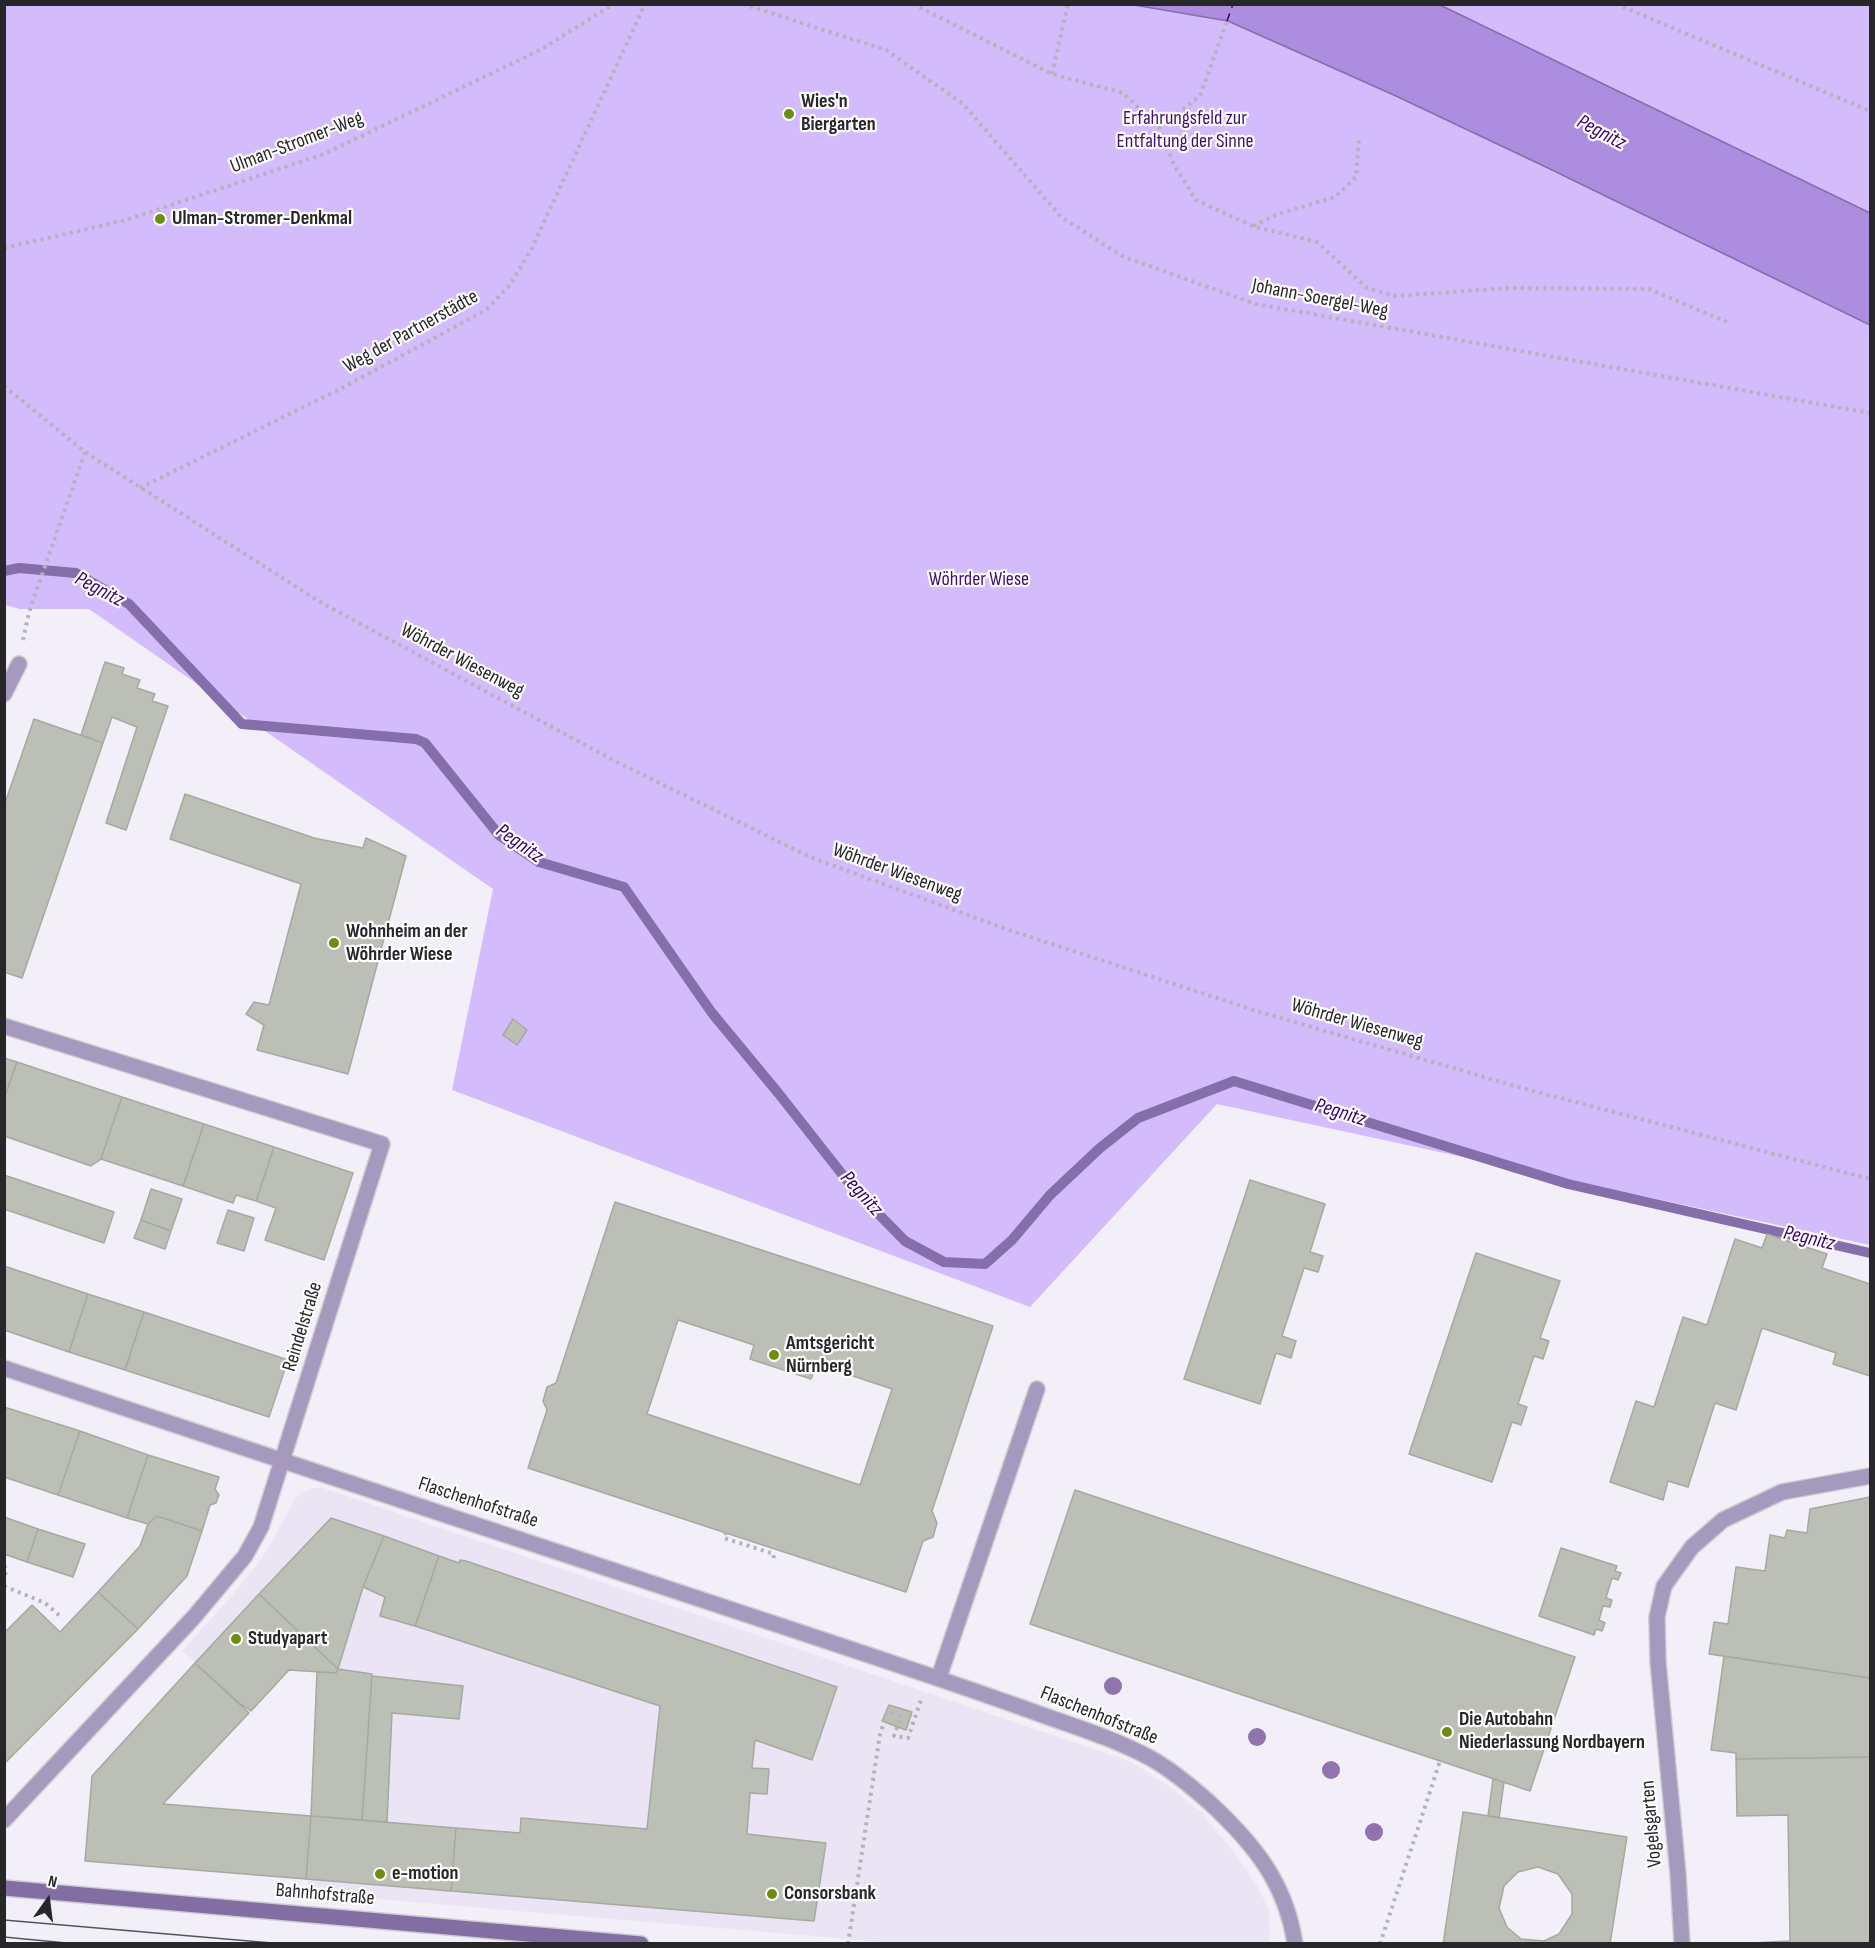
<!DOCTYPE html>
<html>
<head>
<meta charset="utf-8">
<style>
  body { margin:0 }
  #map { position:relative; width:1875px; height:1948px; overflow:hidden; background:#f2eff9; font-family:"Sofia Sans Condensed",sans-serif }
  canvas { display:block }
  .frame { position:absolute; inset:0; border:6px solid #272629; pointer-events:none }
  .north { position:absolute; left:18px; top:1870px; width:60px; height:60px; -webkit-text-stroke:4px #fefefe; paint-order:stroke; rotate:14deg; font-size:16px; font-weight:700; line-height:24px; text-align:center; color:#272629 }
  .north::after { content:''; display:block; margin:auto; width:21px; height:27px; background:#272629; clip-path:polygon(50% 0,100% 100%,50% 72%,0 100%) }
</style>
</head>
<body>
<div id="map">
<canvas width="1875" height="1948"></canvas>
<div class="frame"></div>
<div class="north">N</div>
</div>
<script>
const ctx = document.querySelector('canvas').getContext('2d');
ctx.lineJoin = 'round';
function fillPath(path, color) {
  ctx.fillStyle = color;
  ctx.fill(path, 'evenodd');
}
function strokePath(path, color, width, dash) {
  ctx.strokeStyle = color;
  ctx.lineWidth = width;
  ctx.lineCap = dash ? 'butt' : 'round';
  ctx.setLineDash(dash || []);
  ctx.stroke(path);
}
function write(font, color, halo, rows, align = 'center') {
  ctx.font = font + ' "Sofia Sans Condensed",sans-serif';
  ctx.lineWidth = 4.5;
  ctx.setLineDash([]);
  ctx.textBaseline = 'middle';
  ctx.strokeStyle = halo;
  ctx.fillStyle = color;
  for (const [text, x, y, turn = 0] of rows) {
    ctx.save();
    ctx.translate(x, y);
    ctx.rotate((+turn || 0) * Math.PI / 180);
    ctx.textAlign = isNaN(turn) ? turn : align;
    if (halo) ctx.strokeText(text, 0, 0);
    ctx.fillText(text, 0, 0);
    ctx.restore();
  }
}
fillPath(new Path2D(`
  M313 1488H323L1132 1762 1170 1787 1202 1813 1236 1855 1258 1887 1268 1908 1270 1933 1268 1943H894L307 1893 317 1672 289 1670 249 1713 182 1651 235 1592 259 1562 271 1544 294 1500 303 1492Z`), '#eae4f5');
fillPath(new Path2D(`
  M5 5H1870V1245L1217 1104 1030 1307 452 1090 493 889 89 609H20L5 605Z`), '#d3bbfc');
const water = new Path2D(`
  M1440 5 1870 213V325L1548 168 1396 96 1228 21 1134 5Z`);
fillPath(water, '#ad8de0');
strokePath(water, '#856ea9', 1.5);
strokePath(new Path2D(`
  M4 571 19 568 76 573 129 604 242 724 416 739 425 743 499 835 539 862 624 887 712 1013 779 1094 853 1188 905 1241 944 1262 985 1264 1012 1240 1050 1195 1100 1148 1138 1118 1234 1081 1568 1184 1870 1253`), '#856ea9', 10);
strokePath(new Path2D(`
  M1227 21 1233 4`), '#3b0169', 1.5, [8, 6]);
const building = new Path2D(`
  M105 662 124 668 122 674 140 680 137 688 155 694 152 701 168 706 126 830 106 823 137 727 112 717 103 743 81 735Z
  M34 719 103 743 22 978 4 972V806Z
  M185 794 314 838 363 848 366 838 406 856 348 1074 257 1050 264 1025 246 1014 254 1002 269 1005 301 884 170 839Z
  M513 1019 527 1030 517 1045 503 1035Z
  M4 1058 17 1062 4 1099Z
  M17 1062 122 1097 101 1159 91 1166 4 1136V1099Z
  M122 1097 204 1124 183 1186 101 1159Z
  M204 1124 274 1147 256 1201 236 1195 233 1203 183 1186Z
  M274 1147 353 1173 324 1260 265 1240 276 1208 256 1201Z
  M4 1175 114 1212 104 1243 4 1209Z
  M1250 1180 1325 1204 1310 1252 1323 1256 1318 1272 1304 1268 1282 1336 1296 1341 1291 1358 1276 1353 1260 1404 1184 1379Z
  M151 1189 182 1199 171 1231 141 1220Z
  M615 1202 993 1326 932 1511 937 1523 933 1537 923 1541 906 1592 528 1468 547 1410 543 1401 547 1387 556 1383ZM678 1320 754 1345 750 1359 811 1379 817 1364 892 1389 860 1485 647 1414Z
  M228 1210 254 1218 244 1251 217 1243Z
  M141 1220 171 1231 165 1249 134 1238Z
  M1767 1234 1827 1254 1822 1268 1870 1284V1376L1833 1364 1836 1353 1762 1328 1736 1410 1715 1403 1688 1487 1668 1481 1663 1500 1610 1482 1636 1401 1654 1407 1683 1317 1707 1325 1735 1239 1762 1248Z
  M1476 1253 1560 1281 1540 1338 1549 1341 1543 1359 1534 1356 1518 1404 1527 1407 1521 1425 1512 1422 1492 1482 1409 1454Z
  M4 1266 88 1294 69 1352 4 1330Z
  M88 1294 144 1312 125 1370 69 1352Z
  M144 1312 288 1360 269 1417 125 1370Z
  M4 1407 80 1431 58 1495 4 1477Z
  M80 1431 148 1455 127 1518 58 1495Z
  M148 1455 219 1477 215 1489 219 1495 216 1503 210 1505 202 1531 157 1516 148 1524 127 1518Z
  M1075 1490 1575 1657 1530 1791 1030 1624Z
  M1870 1497V1678L1709 1654 1714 1622 1728 1624 1736 1567 1765 1571 1770 1535 1785 1538 1787 1530 1807 1533 1810 1509Z
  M157 1516 202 1531 187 1576 138 1629 98 1592 140 1546 148 1524Z
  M4 1517 38 1529 27 1562 4 1554Z
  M331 1518 384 1536 363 1587 338 1669 259 1594Z
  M38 1529 85 1544 73 1577 27 1562Z
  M384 1536 439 1556 415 1626 380 1616 385 1597 363 1587Z
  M1561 1548 1617 1566 1615 1571 1621 1573 1618 1580 1612 1578 1606 1598 1612 1600 1610 1607 1603 1606 1599 1620 1605 1623 1602 1631 1596 1629 1594 1635 1539 1616Z
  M439 1556 459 1563 460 1560 466 1561 837 1687 812 1760 755 1740 752 1768 769 1769 767 1794 750 1793 747 1834 826 1843 814 1921 451 1891 456 1828 520 1833 521 1818 647 1829 660 1706 415 1626Z
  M98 1592 138 1629 4 1764V1633L32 1605 60 1632Z
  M259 1594 338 1669 336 1673 289 1670 251 1711 239 1703 195 1663Z
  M1724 1656 1870 1678V1757L1736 1759V1753L1711 1750Z
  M195 1663 249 1713 163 1804 311 1816 306 1879 85 1861 92 1776Z
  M338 1669 372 1674 362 1820 311 1816 317 1672 336 1673Z
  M372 1676 463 1686 459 1719 392 1713 387 1822 362 1820Z
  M889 1705 912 1712 906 1730 882 1721Z
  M1870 1757V1944H1732L1790 1941 1788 1815 1737 1816 1736 1759Z
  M1493 1779 1504 1782 1499 1818 1488 1816Z
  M1463 1812 1627 1837 1610 1944H1443ZM1538 1867 1558 1874 1572 1894V1914L1559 1934 1544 1941 1521 1939 1507 1927 1499 1908 1504 1886 1518 1872Z
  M311 1816 456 1828 451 1891 306 1879Z`);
fillPath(building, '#bbbfb5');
strokePath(building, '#a5a9a0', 1.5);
const street = new Path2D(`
  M4 694 19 664
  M4 1026 382 1144 261 1527 245 1556 194 1617 4 1820
  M4 1368C256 1453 508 1535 760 1619 848 1648 936 1677 1023 1708 1066 1724 1112 1737 1152 1759 1173 1771 1192 1787 1210 1803 1254 1844 1286 1883 1295 1944
  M939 1677 1037 1389
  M1682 1944 1678 1874 1658 1662 1657 1617 1664 1586 1692 1547 1723 1520 1782 1492 1870 1476`);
const secondary = new Path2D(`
  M4 1888 641 1944`);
strokePath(street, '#cdcbd4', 18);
strokePath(secondary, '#cdcbd4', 18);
strokePath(new Path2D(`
  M743 4 886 50 963 104 1061 217 1124 257 1256 304 1870 413
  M913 4 1052 74 1123 93 1159 128 1175 167 1196 200 1252 226 1317 242 1367 288 1394 296 1509 288 1649 289 1727 322
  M1616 4 1870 111
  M1052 74 1068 4
  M1159 128 1200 96 1227 21
  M1253 226 1278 214 1335 197 1356 177 1359 138
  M4 248 126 220 324 154 540 50 614 4
  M4 386 85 452 320 602 617 762 810 857 1003 928 1260 1012 1522 1088 1870 1179
  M140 488 340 389 486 310 510 285 532 248 645 4
  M23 640 29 612 85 452
  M726 1532 724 1538 774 1554 773 1561
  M4 1566 7 1569 4 1578
  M4 1586 45 1603 60 1616
  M848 1944 880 1734 888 1711 901 1716 894 1736 908 1738 921 1700
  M1380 1944 1440 1761`), '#b5b2ba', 4, [3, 4.5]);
strokePath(street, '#a699be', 15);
strokePath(secondary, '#836ea4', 15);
strokePath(new Path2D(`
  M4 1920 284 1944
  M4 1937 77 1944`), '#555459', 1.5);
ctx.fillStyle = '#9173ae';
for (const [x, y] of [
  [1113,1686],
  [1257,1737],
  [1331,1770],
  [1374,1832]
]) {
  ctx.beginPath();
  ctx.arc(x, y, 9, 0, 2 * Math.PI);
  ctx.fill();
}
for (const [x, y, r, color] of [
  [789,114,6,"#6d8d11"],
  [160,219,6,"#6d8d11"],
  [334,943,6,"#6d8d11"],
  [774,1355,6,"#6d8d11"],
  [236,1639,6,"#6d8d11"],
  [1447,1732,6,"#6d8d11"],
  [380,1874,6,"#6d8d11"],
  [772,1894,6,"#6d8d11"]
]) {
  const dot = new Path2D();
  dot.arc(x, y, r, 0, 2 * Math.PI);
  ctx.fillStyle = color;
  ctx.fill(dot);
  strokePath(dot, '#fefefe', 2);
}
write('bold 20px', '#272629', '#fefefe', [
  ["Wies'n",801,102],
  ["Biergarten",801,125],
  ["Ulman-Stromer-Denkmal",172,219],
  ["Wohnheim an der",346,932],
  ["Wöhrder Wiese",346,955],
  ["Amtsgericht",786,1344],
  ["Nürnberg",786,1367],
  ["Studyapart",248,1639],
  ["Die Autobahn",1459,1720],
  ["Niederlassung Nordbayern",1459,1743],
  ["e-motion",392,1874],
  ["Consorsbank",784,1894]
], 'left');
write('20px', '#420d71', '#fefefe', [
  ["Erfahrungsfeld zur",1185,119],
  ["Entfaltung der Sinne",1185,142],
  ["Wöhrder Wiese",979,580]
]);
write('20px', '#272629', '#fefefe', [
  ["Ulman-Stromer-Weg",297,143,-21],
  ["Johann-Soergel-Weg",1320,299,11],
  ["Weg der Partnerstädte",411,332,-29],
  ["Wöhrder Wiesenweg",462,661,28],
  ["Wöhrder Wiesenweg",897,873,20],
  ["Wöhrder Wiesenweg",1357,1024,16],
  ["Reindelstraße",303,1327,-73],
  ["Flaschenhofstraße",478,1503,18],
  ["Flaschenhofstraße",1099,1716,22],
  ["Vogelsgarten",1652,1824,-95],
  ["Bahnhofstraße",325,1895,5]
]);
write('italic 21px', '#3b0169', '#fefefe', [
  ["Pegnitz",1601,133,28],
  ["Pegnitz",99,590,28],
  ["Pegnitz",519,844,35],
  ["Pegnitz",1340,1113,17],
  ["Pegnitz",861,1194,48],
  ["Pegnitz",1809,1239,13]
]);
</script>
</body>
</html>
